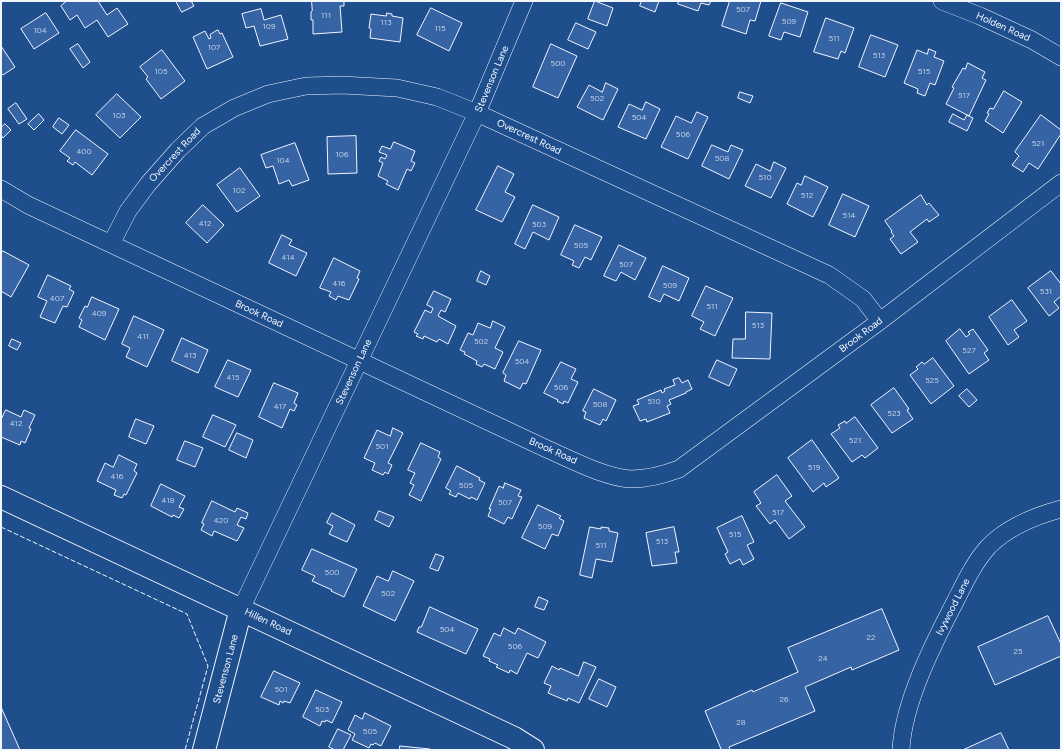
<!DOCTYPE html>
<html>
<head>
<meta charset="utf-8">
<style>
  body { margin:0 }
  #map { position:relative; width:1062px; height:751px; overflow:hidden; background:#1f4e8c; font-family:Figtree,sans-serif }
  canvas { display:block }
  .frame { position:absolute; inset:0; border:2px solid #f2f6ff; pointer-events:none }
</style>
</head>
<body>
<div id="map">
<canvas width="1062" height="751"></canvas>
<div class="frame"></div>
</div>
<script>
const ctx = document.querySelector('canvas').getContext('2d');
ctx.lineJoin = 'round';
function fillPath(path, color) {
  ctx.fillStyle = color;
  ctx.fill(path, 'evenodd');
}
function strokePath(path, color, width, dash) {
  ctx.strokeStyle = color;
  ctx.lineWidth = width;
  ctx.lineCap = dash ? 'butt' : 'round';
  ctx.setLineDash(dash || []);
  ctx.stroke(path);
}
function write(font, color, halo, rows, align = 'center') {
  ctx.font = font + ' Figtree,sans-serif';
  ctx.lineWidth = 3;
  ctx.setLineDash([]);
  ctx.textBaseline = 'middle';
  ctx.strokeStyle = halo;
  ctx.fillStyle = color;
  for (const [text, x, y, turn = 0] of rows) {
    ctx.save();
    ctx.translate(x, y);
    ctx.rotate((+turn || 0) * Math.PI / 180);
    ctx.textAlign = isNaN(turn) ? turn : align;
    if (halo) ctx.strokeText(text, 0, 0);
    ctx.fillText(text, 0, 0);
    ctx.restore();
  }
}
const building = new Path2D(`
  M67 1H98L107 15 117 8 128 24 108 37 97 20 85 28 77 15 70 20 61 6Z
  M176 1H191L194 6 182 12Z
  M312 1H344V6H340L342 32 313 34V20H311V12L312 11Z
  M595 1 613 8 607 26 588 19Z
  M642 1H659L655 12 640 6Z
  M679 1H711L709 5 701 3 698 11 678 4Z
  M730 1H761L755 21 750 20 746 34 722 26Z
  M781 3 808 12 800 37 784 32 781 40 769 36Z
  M431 8 462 23 449 51 417 35Z
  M261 9 264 20 281 15 288 39 260 46 254 26 246 28 242 14Z
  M46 13 59 33 34 49 21 29Z
  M387 13 392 14V16L403 18 400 42 370 38 371 29 369 28 371 14 386 16Z
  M826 18 854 28 845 53 841 51 838 59 814 52Z
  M576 23 596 32 588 49 568 40Z
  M218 30 220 34 222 33 233 57 207 69 193 37 205 31 209 39 211 38 210 35Z
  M871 35 898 45 885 77 859 67Z
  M78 44 90 62 83 68 70 49Z
  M551 44 577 56 558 98 533 87Z
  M1 46 15 67 3 75 1 73Z
  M929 49 936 52 934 57 944 61 935 85 930 83 925 96 917 93 918 89 904 83 917 50 927 54Z
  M162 50 185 81 161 99 146 79 148 77 140 67Z
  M968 63 985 72 982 78 986 80 969 116 946 104 954 88 952 87 963 68 965 69Z
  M606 83 618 89 603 120 577 107 589 85 602 92Z
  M1004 91 1022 102 1003 133 985 121 989 114 987 113 990 108 993 109Z
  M740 92 753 96 750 103 738 98Z
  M117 94 141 117 120 138 96 115Z
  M646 102 660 109 646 139 618 127 629 104 642 110Z
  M16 103 27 119 19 124 8 109Z
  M697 112 708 117 688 159 661 147 676 116 691 123Z
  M39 114 44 120 34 130 28 124Z
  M953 114 964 120 967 115 973 118 967 131 949 122Z
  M1041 115 1061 130V134L1038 169 1029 163 1023 172 1012 165 1019 156 1015 152Z
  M59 118 69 125 62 134 53 127Z
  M5 124 11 130 3 138 1 135V128Z
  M76 130 108 154 92 175 75 162 73 165 67 161 70 158 60 151Z
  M356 136 357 173 328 174 327 137Z
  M394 142 415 151 411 161 415 163 411 171 407 169 398 190 386 184 388 181 378 176 383 163 379 161 381 157 385 159 387 155 379 152 382 146 390 149Z
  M295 143 309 180 292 186 289 180 279 184 273 166 266 168 261 155Z
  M712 145 728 152 731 145 743 150 729 179 702 166Z
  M774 162 786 168 771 198 745 186 756 164 770 171Z
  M498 166 514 174 505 192 515 197 502 222 476 210Z
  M240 168 260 196 237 212 217 185Z
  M805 176 828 187 813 217 787 204 797 183 801 185Z
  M843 194 869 206 855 237 829 225Z
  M921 195 927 205 929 203 939 215 929 222 927 219 910 232 918 242 901 254 890 239 894 236 891 232 892 231 885 221Z
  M203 205 224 225 207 243 186 223Z
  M533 205 559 217 549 240 533 232 525 249 515 244Z
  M575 225 602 237 591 260 585 257 579 268 572 265 574 261 561 255Z
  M282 235 292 240 289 245 307 253 296 276 269 263Z
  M619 245 646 258 635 280 621 272 616 281 604 276Z
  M3 251 29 265 11 297 1 291V254Z
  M334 258 360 271 357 278 359 279 349 300 338 296 336 300 329 296 331 292 320 288Z
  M663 266 689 278 679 301 664 294 660 302 649 297Z
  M481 271 490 276 486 285 477 281Z
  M1051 271 1061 284V296L1054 302 1059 308 1049 316 1028 288Z
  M48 275 71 286 69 289 74 292 67 307 63 306 55 323 40 317 47 301 38 297Z
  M706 286 733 298 715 336 700 329 704 322 692 316Z
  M434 291 451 299 445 312 441 310 438 316 456 326 448 344 439 339 437 342 424 336 423 339 416 336 418 334 414 332 425 310 431 313 433 308 427 305Z
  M92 297 119 309 105 340 79 327 82 320 79 318 85 306 87 307Z
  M1012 300 1027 321 1014 330 1019 337 1008 345 989 317Z
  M746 312 772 313 770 359 732 358 733 339H745Z
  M134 316 164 330 147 367 126 357 130 348 122 344Z
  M493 321 505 327 495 348 503 352 495 369 484 364 482 367 476 364 477 361 464 354 465 352 460 350 468 333 473 335 478 323 490 328Z
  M960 329 966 337 970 334 968 332 973 329 988 350 984 353 989 360 969 374 946 341Z
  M182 338 208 350 198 373 172 361Z
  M12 339 21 343 17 350 9 346Z
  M519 341 541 350 526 384 523 383 520 389 504 381 506 375 503 373Z
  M933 358 954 386 931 404 910 375 918 369 916 367 922 362 924 364Z
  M228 360 251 370 238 397 215 387Z
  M717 360 737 369 729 386 709 377Z
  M561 362 576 369 571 379 578 382 568 403 564 401 563 404 557 401 558 400 544 393Z
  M679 378 682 383 688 380 692 389 686 392V393L669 400 671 404 667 406 670 413 647 422 646 419 640 421 633 406 639 404 637 400 661 390 662 393 665 391 664 389 675 385 673 380Z
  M274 383 298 393 294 403 297 405 294 411 290 409 282 428 259 417Z
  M894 388 909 409 907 410 913 419 892 433 871 405Z
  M594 389 616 400 606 421 603 419 600 425 584 418 586 412 583 411Z
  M967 389 977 400 969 407 959 396Z
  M6 410 21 417 24 410 35 415 29 428 31 429 25 443 21 441 20 445 1 437V420Z
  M213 415 236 425 225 447 203 437Z
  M855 417 878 448 865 458 862 455 852 462 831 434 840 428 838 425 845 421 846 423Z
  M136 419 154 426 146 444 129 437Z
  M393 428 403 433 388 463 392 465 388 474 385 472 383 475 372 470 375 463 364 458 377 430 390 436Z
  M237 433 253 440 246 458 229 450Z
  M812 440 839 478 826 487 824 483 813 492 788 458Z
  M185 441 203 448 195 467 177 460Z
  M421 443 440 452 438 457 441 459 421 501 409 495 414 485 410 483 415 473 408 470Z
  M119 455 137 464 134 471 137 473 126 495 124 494 122 498 114 495 116 490 97 481 105 463 113 467Z
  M457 466 480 478 479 480 485 483 477 500 471 497 470 499 458 493 456 497 449 494 451 491 446 488Z
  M777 475 792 496 785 501 805 527 789 539 775 520 770 524 756 506 761 503 754 492Z
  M505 483 521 490 518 496 522 497 512 519 508 517 504 524 488 516 491 509H489L499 486 503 488Z
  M161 484 185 496 179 507 184 509 179 518 173 515 172 517 151 506Z
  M212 501 235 512 237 508 248 513 246 519 241 517 237 525 244 528 237 541 214 531 212 536 201 530 204 524 202 523Z
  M538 505 561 516 559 518 564 521 558 536 552 534 545 549 522 538Z
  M379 511 394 517 389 527 375 520Z
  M332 513 355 525 347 542 329 534 333 526 327 523Z
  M742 516 754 542 747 545 754 559 743 565 740 559 730 564 725 554 728 552 717 528Z
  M590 527 601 529V527L609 528V531L618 533 612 562 596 559 592 578 580 575Z
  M674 527 679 552H675L677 563 652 566 646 533Z
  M312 549 357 569 344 597 331 591 332 590 312 581 315 576 302 570Z
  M436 554 444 557 438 571 430 568Z
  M393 571 414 581 395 621 363 606 377 576 388 581Z
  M539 597 548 601 544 610 535 607Z
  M430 607 478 629 466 654 417 632 419 627H421Z
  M882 609 899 650 852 670 851 667 805 687 815 711 729 747 730 750H718L721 749 705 711 752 690 753 692 798 672 788 648Z
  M1048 616 1061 644V656L995 685 978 647Z
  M504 628 515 634 518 628 546 642 538 658 527 653 517 674 510 670 509 673 496 667 498 665 489 661 490 659 483 656 494 633 500 636Z
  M584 662 596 667 579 703 568 698 567 701 548 693 551 686 544 683 552 666 559 670 560 668 578 676Z
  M274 671 300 683 290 703 284 701 283 703 280 701 279 705 261 697Z
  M599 679 616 687 607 707 589 699Z
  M316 690 342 702 332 723 326 720 325 722 322 721 320 726 303 717Z
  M1 707 20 750H1Z
  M365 713 391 726 381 746 375 743 373 745 371 744 369 748 352 740 355 734 348 730 355 715 362 719Z
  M338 729 351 735 343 750H335L329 747Z
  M1001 733 1009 750H963Z
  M400 746 430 749V750H400Z`);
fillPath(building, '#3563a3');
strokePath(building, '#f2f6ff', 1);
const street = new Path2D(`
  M942 1 980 16 1032 40 1061 57
  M1 189 28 205 111 244 549 450C572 460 606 478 631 479 648 479 663 475 679 469L880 321 1061 183
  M111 244 128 211 148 184 178 150 203 126 234 108 268 94 306 86 342 85 397 88 437 97 477 113 829 275 863 299 880 321
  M241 609 477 113 524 1
  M901 750C903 703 934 642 956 600 965 582 975 561 989 546 1008 527 1035 516 1061 509`);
const secondary = new Path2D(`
  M1 497 514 738 533 750
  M204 750 241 609`);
strokePath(street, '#f2f6ff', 18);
strokePath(secondary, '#f2f6ff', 24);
strokePath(street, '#1f4e8c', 17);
strokePath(secondary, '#1f4e8c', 22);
strokePath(new Path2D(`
  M1 527 187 614 208 666 185 750`), '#f2f6ff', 1, [5, 2]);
write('8px', '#c3d1e8', null, [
  ["507",743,10],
  ["111",326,16],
  ["509",789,22],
  ["113",386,23],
  ["109",269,27],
  ["115",440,29],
  ["104",40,31],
  ["511",834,39],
  ["107",214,48],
  ["513",879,56],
  ["500",558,64],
  ["105",161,72],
  ["515",924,72],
  ["517",964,96],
  ["502",597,99],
  ["103",119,116],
  ["504",639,118],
  ["506",683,135],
  ["521",1038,144],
  ["400",84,152],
  ["106",342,155],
  ["508",722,159],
  ["104",283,161],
  ["510",765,178],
  ["102",239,191],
  ["512",807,196],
  ["514",849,216],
  ["412",205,224],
  ["503",539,225],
  ["505",581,246],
  ["414",288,258],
  ["507",626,265],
  ["416",339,284],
  ["509",670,286],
  ["531",1046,292],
  ["407",57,299],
  ["511",712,307],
  ["409",99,314],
  ["513",758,326],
  ["411",143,337],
  ["502",481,342],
  ["527",969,351],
  ["413",190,356],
  ["504",522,362],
  ["415",233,378],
  ["525",932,381],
  ["506",561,388],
  ["510",654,402],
  ["508",600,405],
  ["417",280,407],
  ["523",894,414],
  ["412",16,424],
  ["521",855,441],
  ["501",382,447],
  ["519",814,468],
  ["416",117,477],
  ["505",466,486],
  ["418",168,501],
  ["507",505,503],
  ["517",778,513],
  ["420",221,521],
  ["509",545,527],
  ["515",735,535],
  ["513",662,542],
  ["511",601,546],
  ["500",332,573],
  ["502",388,594],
  ["504",447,630],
  ["22",871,638],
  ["506",515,647],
  ["25",1018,652],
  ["24",823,659],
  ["501",281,690],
  ["26",784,700],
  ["503",322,710],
  ["28",741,723],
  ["505",370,732]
]);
write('10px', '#f2f6ff', '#1f4e8c', [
  ["Holden Road",1003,27,24],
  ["Stevenson Lane",492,79,-67],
  ["Overcrest Road",529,137,25],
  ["Overcrest Road",175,155,-47],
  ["Brook Road",259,314,25],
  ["Brook Road",861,335,-37],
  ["Stevenson Lane",354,372,-65],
  ["Brook Road",553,451,24],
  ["Ivywood Lane",953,607,-63],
  ["Hillen Road",268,622,25],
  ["Stevenson Lane",226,669,-75]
]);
</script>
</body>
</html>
